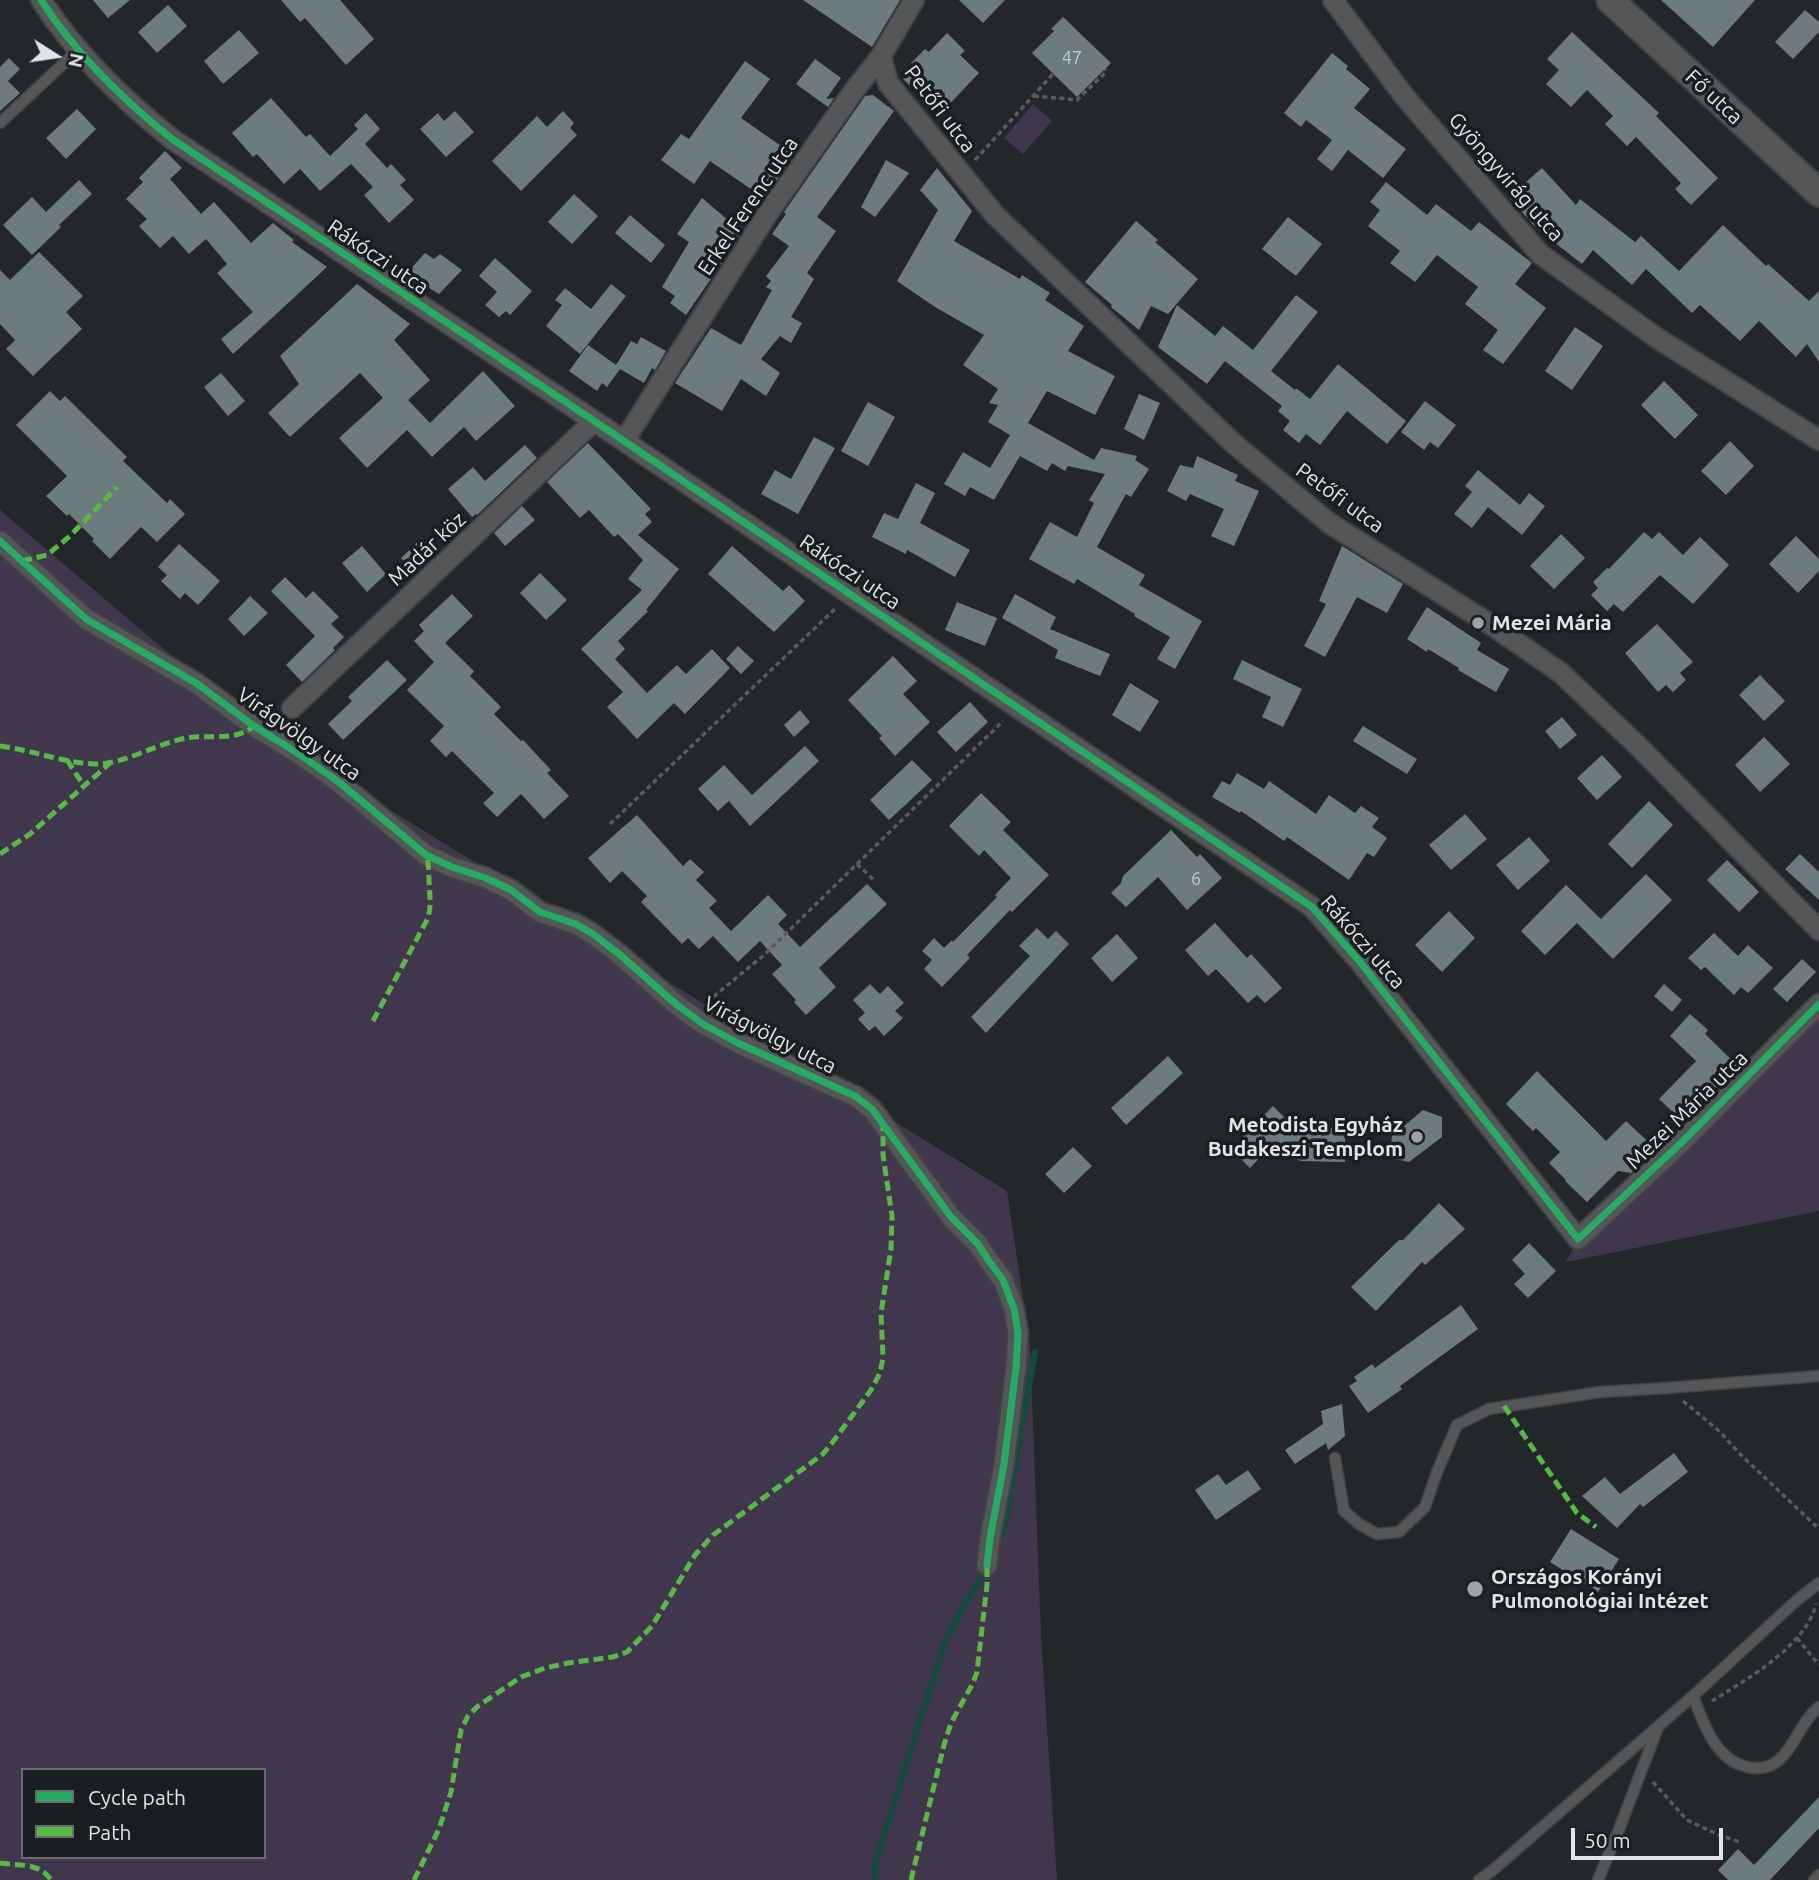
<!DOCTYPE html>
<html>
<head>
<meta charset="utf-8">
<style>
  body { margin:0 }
  #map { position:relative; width:1819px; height:1880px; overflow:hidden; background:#242729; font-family:Ubuntu,sans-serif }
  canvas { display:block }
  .legend { position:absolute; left:21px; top:1768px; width:245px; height:91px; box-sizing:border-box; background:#1a1e21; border:2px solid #6a6d70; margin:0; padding:9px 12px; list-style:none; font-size:21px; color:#e1e4e6 }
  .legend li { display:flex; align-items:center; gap:14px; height:35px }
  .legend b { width:35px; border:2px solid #6a6d70 }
  .north { position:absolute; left:21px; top:21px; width:70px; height:70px; -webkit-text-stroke:5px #1a1e21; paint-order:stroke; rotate:102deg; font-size:19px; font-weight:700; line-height:28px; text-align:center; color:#e1e4e6 }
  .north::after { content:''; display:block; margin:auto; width:24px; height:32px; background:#e1e4e6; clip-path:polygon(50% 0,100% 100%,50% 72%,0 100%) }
  .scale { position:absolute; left:1571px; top:1828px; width:152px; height:32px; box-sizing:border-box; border:4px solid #e1e4e6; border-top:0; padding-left:9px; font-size:21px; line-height:24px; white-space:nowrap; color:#e1e4e6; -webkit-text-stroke:5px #1a1e21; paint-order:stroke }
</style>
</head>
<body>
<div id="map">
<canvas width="1819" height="1880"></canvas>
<ul class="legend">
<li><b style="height:9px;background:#26ab63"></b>Cycle path</li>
<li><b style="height:9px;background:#58b947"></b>Path</li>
</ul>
<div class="north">N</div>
<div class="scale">50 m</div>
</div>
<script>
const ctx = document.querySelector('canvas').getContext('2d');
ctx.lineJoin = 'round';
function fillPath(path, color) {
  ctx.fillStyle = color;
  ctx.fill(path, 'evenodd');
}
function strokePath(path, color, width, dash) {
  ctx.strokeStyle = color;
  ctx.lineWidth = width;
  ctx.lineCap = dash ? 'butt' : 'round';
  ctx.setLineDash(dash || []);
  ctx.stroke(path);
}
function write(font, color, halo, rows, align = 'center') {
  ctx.font = font + ' Ubuntu,sans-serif';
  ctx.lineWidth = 7;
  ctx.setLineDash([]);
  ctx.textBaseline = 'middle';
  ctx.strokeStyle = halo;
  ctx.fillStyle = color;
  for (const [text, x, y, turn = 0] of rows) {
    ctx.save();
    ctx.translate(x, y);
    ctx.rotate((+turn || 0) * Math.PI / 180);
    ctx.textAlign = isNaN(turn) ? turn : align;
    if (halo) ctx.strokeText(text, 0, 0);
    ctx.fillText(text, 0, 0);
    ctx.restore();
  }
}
fillPath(new Path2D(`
  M1033 104 1052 121 1023 154 1004 138Z
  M0 510 254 726 1007 1191 1030 1346 1041 1636 1057 1880H0ZM23 1770H264V1857H23Z
  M1819 1004V1211L1566 1262 1578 1239Z`), '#41374d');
strokePath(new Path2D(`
  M997 1545 1005 1527 1035 1352
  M875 1880V1863L946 1639 986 1567`), '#144b3c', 6);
fillPath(new Path2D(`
  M93 0H130L108 18Z
  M281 0H340L374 39 346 65 305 18 300 22Z
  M803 0H900L872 47Z
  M959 0H1005L983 23Z
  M1661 0H1755L1713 47Z
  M168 5 187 26 157 53 138 32Z
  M1805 10 1819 22V32L1793 59 1775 42Z
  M1063 17 1111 63 1077 97 1032 53 1054 31 1051 29Z
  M239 30 259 53 223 84 204 61Z
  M1572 32 1659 113 1656 116 1718 178 1691 205 1675 189 1681 183 1636 137 1627 146 1605 124 1613 116 1587 90 1571 107 1546 84 1559 70 1547 59Z
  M947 33 965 51 960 55 979 73 940 114 903 79 915 67 911 63 925 49 929 52Z
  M1332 53 1348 66 1346 69 1370 89 1354 108 1406 149 1383 178 1348 150 1332 171 1317 159 1332 140 1306 120 1301 127 1284 113Z
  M9 58 20 69 8 81 20 93 0 111V67Z
  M815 59 841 78 826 99 834 98 828 107 796 84Z
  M745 61 770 79 741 118 794 155 764 198 710 161 694 184 661 160 681 134 689 139Z
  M873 95 894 111 817 217 836 231 807 273 814 279 791 317 802 323 791 343 780 336 761 359 780 373 766 396 741 379 722 411 675 383 711 328 741 345 772 290 766 287 771 281 766 276 789 246 772 234 786 214 784 212 863 99 865 96Z
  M271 98 306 137 310 134 330 156 358 129 354 125 366 113 380 129 365 144 387 168 391 164 406 180 400 185 414 200 389 223 364 195 373 187 351 164 320 191 300 169 284 184 257 154 253 157 232 133Z
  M77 109 96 129 66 159 46 138Z
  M455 111 474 132 446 157 420 129 438 113 444 121Z
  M563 111 574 123 570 128 577 135 521 191 492 161 537 116 547 127Z
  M165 151 182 168 170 179 201 214 214 202 251 243 273 223 294 240 292 242 327 267 233 354 221 339 253 312 217 273 227 264 206 239 189 254 173 236 160 248 139 226 147 219 126 199 143 182 139 178Z
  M886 160 909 173 875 217 861 207Z
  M937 168 972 211 954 241 1020 279 1022 275 1050 293 1045 300 1084 326 1068 351 1115 376 1095 415 1047 391 1028 423 1094 460 1101 448 1137 456 1135 460 1149 469 1131 497 1126 494 1097 547 1145 575 1139 585 1202 621 1175 669 1157 659 1170 637 1134 616 1135 614 1077 579 1074 584 1029 559 1050 522 1077 537 1094 503 1089 500 1105 474 1068 466 1065 471 1052 463 1047 471 1020 456 994 500 970 487 965 496 944 484 963 452 990 468 1010 435 988 422 998 405 989 403 998 389 963 365 984 335 935 307 897 281 938 210 920 190Z
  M1542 168 1576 205 1580 199 1635 242 1641 236 1679 271 1723 225 1766 266 1768 264 1809 301 1819 291V362L1807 344 1796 357 1759 321 1740 341 1700 305 1692 313 1646 269 1632 285 1593 250 1582 264 1536 228 1509 197Z
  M79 180 92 194 59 225 61 227 32 255 3 225 32 197 46 212Z
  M1386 182 1427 215 1436 204 1471 231 1479 222 1532 263 1515 284 1546 308 1503 364 1483 350 1498 330 1465 304 1478 287 1437 255 1415 282 1390 263 1400 251 1368 226 1380 210 1370 202Z
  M574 194 598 216 572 244 548 222Z
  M702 198 742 232 719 261 722 263 686 315 670 303 675 296 662 287 689 242 677 234Z
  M630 215 665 245 651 263 615 233Z
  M1288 217 1322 244 1296 276 1262 249Z
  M1136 221 1158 240 1155 242 1198 279 1168 314 1151 306 1139 330 1111 307 1112 305 1085 282Z
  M39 252 83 296 66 312 82 329 33 376 6 349 15 340 0 324V270L10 280Z
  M425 253 434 259 440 254 462 270 439 294 406 274Z
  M495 258 532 291 510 315 506 311 499 317 485 305 497 292 479 276Z
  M357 284 410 324 394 340 430 380 408 400 430 423 483 371 515 406 476 441 464 427 432 457 407 430 367 468 339 438 383 398 360 373 290 437 268 413 299 384 280 356Z
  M611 284 626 296 580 354 546 326 562 305 555 300 565 288 591 309Z
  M1296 295 1318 312 1271 371 1295 390 1296 388 1310 399 1338 364 1406 421 1387 444 1347 411 1320 445 1306 434 1299 443 1283 430 1290 421 1278 411 1282 406 1225 361 1207 384 1158 347 1177 305 1215 336 1223 326 1253 350Z
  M1575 327 1603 346 1572 390 1545 371Z
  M641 337 666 351 655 370 652 368 644 383 620 369 607 387 602 383 597 391 569 371 588 345 616 365 631 341 637 344Z
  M221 373 245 401 228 416 204 387Z
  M1664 381 1698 415 1675 439 1641 405Z
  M50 391 60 401 65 396 127 457 123 461 167 503 170 499 185 514 157 542 141 527 110 559 92 541 94 539 69 514 67 516 46 496 67 476 16 425Z
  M1139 394 1160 403 1144 440 1124 429Z
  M1425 401 1456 425 1438 448 1430 442 1424 450 1401 432Z
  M868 402 895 417 868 466 841 451Z
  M814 437 835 448 798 514 761 494 775 470 791 479Z
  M1730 441 1754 466 1726 495 1701 471Z
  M588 443 651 509 645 514 652 522 638 535 679 569 646 610 648 611 618 641 625 649 615 659 647 693 677 665 686 674 712 649 730 668 685 714 674 703 637 739 607 707 623 692 581 649 642 590 628 579 643 560 618 534 614 537 589 510 580 518 547 482Z
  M525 445 537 458 477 515 476 514 472 517 448 489 473 467 485 481Z
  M1197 456 1238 475 1235 481 1259 491 1234 546 1211 536 1224 509 1190 494 1186 501 1167 491 1180 465 1193 468Z
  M1478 470 1520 505 1529 493 1545 506 1522 535 1488 507 1472 528 1454 514 1472 492 1465 486Z
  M916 483 935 493 920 523 970 550 955 577 907 550 906 554 872 537 884 513 898 519Z
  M522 506 535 520 505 546 494 533Z
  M1644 532 1652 539 1659 532 1683 555 1700 537 1729 565 1693 604 1660 575 1623 612 1614 604 1607 611 1591 595 1598 588 1593 582 1607 568 1609 569Z
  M1561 534 1585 558 1554 589 1530 566Z
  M1796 536 1819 559V571L1798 593 1769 564Z
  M422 538 436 553 415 573 401 558Z
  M179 544 220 581 198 605 185 593 180 599 161 581 167 575 158 567Z
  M362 546 386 574 367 592 342 563Z
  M732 546 783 591 789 585 805 601 774 632 708 574Z
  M1342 546 1403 584 1387 613 1357 597 1325 657 1304 646 1326 604 1319 601Z
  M540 573 567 600 546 620 520 593Z
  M285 577 306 598 313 591 339 617 331 624 344 637 333 648 335 650 302 682 286 665 315 636 271 591Z
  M452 594 473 616 445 643 474 671 470 676 501 707 494 714 521 741 523 740 551 770 547 773 569 796 544 819 521 794 497 817 483 803 494 793 452 751 446 757 430 741 444 726 407 690 434 662 414 641 424 631 419 625Z
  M1015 594 1056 617 1050 629 1110 654 1100 676 1055 658 1058 650 1002 618Z
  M250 596 268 613 244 636 228 619Z
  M957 602 997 618 985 646 945 630Z
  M1427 607 1481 643 1477 650 1509 669 1496 692 1458 670 1459 668 1428 649 1427 652 1407 639Z
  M1657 624 1693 662 1680 673 1686 680 1673 692 1666 685 1658 692 1625 653Z
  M738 646 754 661 741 674 726 659Z
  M893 656 917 681 903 694 930 722 895 756 879 738 882 736 848 700Z
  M387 660 407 680 343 740 328 724 352 701 348 697Z
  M1242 660 1302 689 1283 727 1262 717 1271 697 1233 679Z
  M1760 675 1785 701 1764 721 1739 695Z
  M1130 683 1159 701 1140 732 1112 715Z
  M970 702 988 722 956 752 937 732Z
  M800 710 810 722 794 737 784 725Z
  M1562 717 1577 735 1560 749 1545 731Z
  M1363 726 1417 759 1407 774 1353 741Z
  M1764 737 1790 764 1760 792 1735 765Z
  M805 746 819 761 750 826 729 801 718 811 698 789 724 765 752 795Z
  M1602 755 1622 777 1597 800 1577 778Z
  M912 760 932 780 889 820 870 800Z
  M1237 773 1264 789 1269 781 1316 814 1329 795 1355 813 1361 806 1379 818 1372 827 1387 838 1374 857 1367 853 1349 880 1287 837 1284 841 1241 811 1240 813 1212 797 1222 781 1230 785Z
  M981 793 1011 822 1003 830 1049 875 1012 912 1010 910 967 955 970 958 942 987 924 969 932 960 922 951 934 938 944 948 952 940 953 942 997 897 995 895 1011 878 984 850 979 856 949 826Z
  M1649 801 1673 825 1632 868 1608 844Z
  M1465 814 1487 839 1451 870 1429 845Z
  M637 815 683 866 690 859 704 872 696 880 717 901 709 908 731 931 768 895 787 915 778 924 800 947 867 884 887 904 819 968 836 987 806 1015 794 1002 796 1000 772 974 782 965 760 941 738 962 713 936 699 949 688 938 682 944 641 902 647 896 622 871 610 883 588 858Z
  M1171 830 1197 857 1200 854 1222 878 1187 910 1158 877 1126 907 1111 893 1121 883 1123 876Z
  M1529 837 1550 861 1518 890 1496 865Z
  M1800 854 1819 872V900L1785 869Z
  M1727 860 1759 892 1739 912 1707 880Z
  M1646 874 1672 900 1613 959 1577 923 1545 955 1521 931 1566 885 1601 919Z
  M1449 911 1475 938 1442 972 1415 945Z
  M1215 923 1247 958 1251 954 1282 988 1265 1003 1257 995 1248 1003 1216 969 1208 976 1185 950Z
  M1037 928 1048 939 1056 931 1069 944 986 1033 971 1017 1030 956 1019 946Z
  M1714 933 1738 956 1748 945 1773 968 1748 993 1741 987 1734 995 1705 967 1701 970 1688 958Z
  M1117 934 1138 958 1112 982 1091 958Z
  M1802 959 1816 972 1787 1002 1773 989Z
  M870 984 880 994 888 986 904 1003 895 1011 903 1018 884 1036 875 1026 869 1031 858 1019 865 1013 853 1000Z
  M1664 984 1682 1000 1672 1012 1654 996Z
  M1690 1014 1708 1030 1705 1034 1737 1065 1683 1122 1659 1099 1696 1061 1670 1036Z
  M1168 1056 1183 1073 1126 1125 1111 1108Z
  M1537 1071 1606 1141 1626 1121 1655 1148 1631 1173 1618 1171 1587 1202 1565 1181 1566 1180 1549 1163 1560 1152 1536 1128 1533 1131 1506 1104Z
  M1273 1106 1295 1128H1345V1162L1301 1161 1280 1154 1270 1147 1250 1168 1231 1149Z
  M1423 1110 1442 1117V1137L1409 1162 1395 1159 1390 1153 1392 1136Z
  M1073 1147 1092 1166 1064 1193 1045 1174Z
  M1439 1203 1465 1229 1425 1265 1422 1262 1376 1311 1351 1287 1399 1240H1403Z
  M1529 1243 1556 1271 1528 1298 1514 1284 1525 1274 1512 1260Z
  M1461 1305 1478 1329 1400 1386 1402 1389 1368 1413 1349 1386 1357 1381 1354 1377 1372 1364 1375 1368Z
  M1342 1404 1345 1436 1328 1450 1326 1443 1295 1464 1285 1450 1323 1424 1321 1411Z
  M1674 1453 1688 1472 1643 1507 1640 1504 1617 1528 1582 1496 1605 1477 1620 1494Z
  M1248 1470 1261 1489 1216 1520 1195 1490 1218 1474 1226 1485Z
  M1571 1529 1619 1559 1598 1592 1550 1562Z
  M1819 1797V1828L1770 1880H1728L1718 1870 1738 1849 1754 1865Z`), '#6d7b7e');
const lane = new Path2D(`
  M0 123 78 50
  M1335 1458 1344 1511 1359 1524 1377 1534 1399 1532 1425 1507 1437 1472 1457 1425 1489 1409 1600 1392 1667 1388 1819 1376
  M1693 1696C1704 1725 1717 1765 1754 1768 1764 1768 1771 1767 1779 1760 1796 1745 1801 1721 1819 1707
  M1479 1880 1493 1870 1693 1696 1797 1600 1819 1583
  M1598 1880 1618 1832 1657 1730
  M1814 1880 1819 1875`);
const street = new Path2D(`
  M41 0C76 54 122 99 172 139L624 441 1312 907 1360 962 1578 1239 1681 1143 1819 1004
  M1333 0 1404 96 1540 254 1657 338 1819 440
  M881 56 888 83 995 215 1233 443 1329 523 1493 626 1561 673 1638 746 1819 930
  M624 441 764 219 853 92 881 56 914 0
  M0 541 86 619 196 683 254 726 299 754 340 783 426 855 452 867 486 878 511 890 540 912 576 924 593 934 619 954 677 1005 703 1024 738 1043 855 1096 872 1109 951 1217 977 1243 989 1261 1003 1280 1014 1309 1018 1333 1016 1368 1004 1464 990 1538 987 1565
  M292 708 593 422`);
const secondary = new Path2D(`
  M1610 0 1819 193`);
strokePath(lane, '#404244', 13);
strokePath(street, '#404244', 23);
strokePath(secondary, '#404244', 30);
strokePath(new Path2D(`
  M1034 96 1077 100 1106 72 1105 69
  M975 160 1053 74
  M610 824 836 608
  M857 864 875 881
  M707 1002 764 955 1003 721
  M1683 1401 1719 1431 1742 1456 1819 1529
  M1797 1638 1819 1665
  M1712 1701C1747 1679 1805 1647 1816 1604
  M1653 1782 1687 1820 1719 1835 1740 1842`), '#595b5c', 3.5, [5, 3.5]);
strokePath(lane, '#545658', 10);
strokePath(street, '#545658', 19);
strokePath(secondary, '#545658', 26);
strokePath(new Path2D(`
  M22 561 47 555 70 536 117 487
  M0 746C32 750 63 763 95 764 123 765 157 743 187 738 210 734 235 742 254 726
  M67 760 84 786
  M0 854 30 834 110 763
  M373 1021 428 918C432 903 429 892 429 878 428 869 429 863 426 855
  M1504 1406 1577 1513 1596 1527
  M0 1863C19 1866 39 1862 51 1880
  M414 1880 439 1829 451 1792 461 1730 468 1716 478 1706 521 1677 545 1668 568 1663 613 1657 627 1652 652 1626 695 1555 713 1535 823 1454 835 1439 871 1390 880 1373 883 1358 881 1313 891 1249 892 1216 883 1155V1127
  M911 1880 944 1745 951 1723 973 1683 977 1672 987 1585V1565`), '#58b947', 5, [10, 5]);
strokePath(new Path2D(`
  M41 0C76 54 122 99 172 139L624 441 1312 907 1360 962 1578 1239 1681 1143 1819 1004
  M0 541 86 619 196 683 254 726 299 754 340 783 426 855 452 867 486 878 511 890 540 912 576 924 593 934 619 954 677 1005 703 1024 738 1043 855 1096 872 1109 951 1217 977 1243 989 1261 1003 1280 1014 1309 1018 1333 1016 1368 1004 1464 990 1538 987 1565`), '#26ab63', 7);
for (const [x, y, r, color] of [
  [1478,623,7,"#9fa2a4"],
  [1417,1137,7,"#9fa2a4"],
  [1475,1589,9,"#9fa2a4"]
]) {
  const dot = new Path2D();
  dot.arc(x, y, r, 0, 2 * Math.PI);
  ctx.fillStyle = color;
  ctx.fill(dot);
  strokePath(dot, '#1a1e21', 2.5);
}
write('18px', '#c4cacc', null, [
  ["47",1072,58],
  ["6",1196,879]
]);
write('21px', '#e1e4e6', '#1a1e21', [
  ["Fő utca",1714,97,43],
  ["Petőfi utca",940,109,53],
  ["Gyöngyvirág utca",1506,177,49],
  ["Erkel Ferenc utca",748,206,-56],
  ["Rákóczi utca",378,257,34],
  ["Petőfi utca",1340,498,36],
  ["Madár köz",427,549,-43],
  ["Rákóczi utca",850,572,34],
  ["Virágvölgy utca",299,734,35],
  ["Rákóczi utca",1363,942,49],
  ["Virágvölgy utca",770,1035,27],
  ["Mezei Mária utca",1687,1110,-44]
]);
write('bold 21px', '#e1e4e6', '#1a1e21', [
  ["Mezei Mária",1492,623],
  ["Metodista Egyház",1403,1125,"right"],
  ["Budakeszi Templom",1403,1149,"right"],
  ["Országos Korányi",1491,1577],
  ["Pulmonológiai Intézet",1491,1601]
], 'left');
</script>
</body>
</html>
